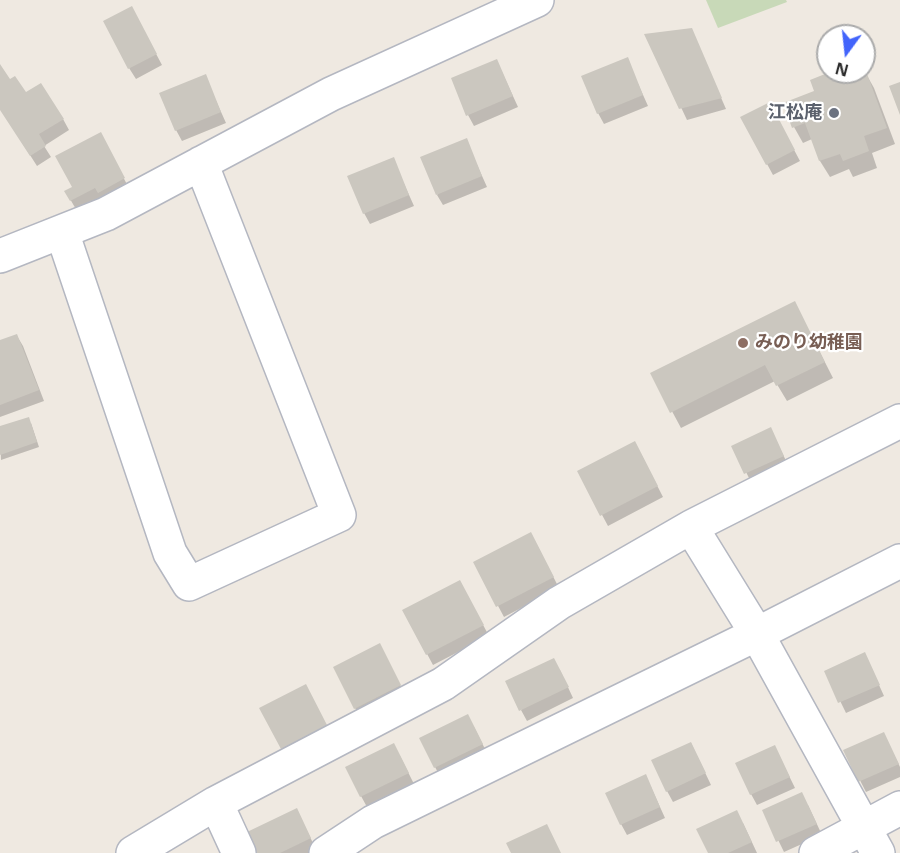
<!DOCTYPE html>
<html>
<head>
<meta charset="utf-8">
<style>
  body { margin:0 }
  #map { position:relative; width:900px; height:853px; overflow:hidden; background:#efe9e1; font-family:"Open Sans",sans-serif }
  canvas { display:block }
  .north { position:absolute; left:816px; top:24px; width:60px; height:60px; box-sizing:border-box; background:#fff; border:2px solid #ababab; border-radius:50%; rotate:195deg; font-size:16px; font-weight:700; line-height:24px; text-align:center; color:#2e2e2e }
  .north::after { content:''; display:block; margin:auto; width:21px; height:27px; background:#4264fb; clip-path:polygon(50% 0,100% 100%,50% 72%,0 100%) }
</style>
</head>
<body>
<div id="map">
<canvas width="900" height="853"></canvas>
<div class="north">N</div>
</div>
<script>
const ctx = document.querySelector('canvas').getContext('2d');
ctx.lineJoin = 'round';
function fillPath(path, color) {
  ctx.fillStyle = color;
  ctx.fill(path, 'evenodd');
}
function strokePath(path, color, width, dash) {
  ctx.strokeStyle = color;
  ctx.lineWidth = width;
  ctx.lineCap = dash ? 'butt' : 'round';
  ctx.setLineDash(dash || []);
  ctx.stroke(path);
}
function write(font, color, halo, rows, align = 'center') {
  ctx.font = font + ' "Open Sans","Noto Sans JP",sans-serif';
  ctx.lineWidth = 4.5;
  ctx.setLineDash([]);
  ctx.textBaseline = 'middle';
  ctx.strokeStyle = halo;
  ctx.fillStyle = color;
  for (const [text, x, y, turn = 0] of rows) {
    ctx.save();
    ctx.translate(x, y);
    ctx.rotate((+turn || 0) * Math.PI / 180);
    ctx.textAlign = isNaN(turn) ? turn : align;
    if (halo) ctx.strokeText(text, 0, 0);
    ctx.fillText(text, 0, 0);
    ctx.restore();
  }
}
fillPath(new Path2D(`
  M706 0H786L787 2 718 28Z`), '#c8d9b8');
fillPath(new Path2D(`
  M137 18 162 65 136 79 129 68Z
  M691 29 726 109 687 120 647 35Z
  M627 59 648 106 604 124 598 113Z
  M497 61 518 107 474 126 468 115Z
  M0 67 9 82 63 119 69 130 44 146 51 157 37 166 0 108Z
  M834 72H846L850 78 865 72 874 88 895 144 872 153 877 168 853 177 849 169 830 177 820 161 812 139 803 143 794 127 816 92Z
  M205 76 226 123 182 141 176 130Z
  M775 114 800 161 773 175 742 118Z
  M466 140 487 187 443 205 437 195Z
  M106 145 130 190 77 211 66 192 74 188Z
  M393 159 414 206 370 224 364 213Z
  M803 319 833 378 787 401 775 381 681 428 652 374Z
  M17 336 23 346 44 401 0 417V342Z
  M31 423 39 447 1 460 0 428Z
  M776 440 789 467 752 484 733 446Z
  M641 454 663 497 608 526 579 472Z
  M537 545 559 588 504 617 475 563Z
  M460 582 489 636 433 665 404 611Z
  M385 656 406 696 362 719 355 708Z
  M870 665 884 696 846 713 826 672Z
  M560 670 573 698 527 721 521 710Z
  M311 697 332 737 288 759 282 748Z
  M474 727 488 755 441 778 435 767Z
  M884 734 900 767V777L866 792 845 751Z
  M691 743 711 785 673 802 667 791Z
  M775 747 795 788 757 805 751 794Z
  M400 756 414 784 367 807 361 796Z
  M651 787 665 818 627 835 621 824Z
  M808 805 822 835 784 852 764 811Z
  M302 821 316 849 309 853H259Z
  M743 823 757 853H710Z`), '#0003');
fillPath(new Path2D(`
  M132 6 157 54 128 69 103 21Z
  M692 28 722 98 679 109 644 34Z
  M628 57 643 95 597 114 581 76Z
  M497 59 513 96 466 116 451 78Z
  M0 64 10 79 15 76 26 92 41 83 64 119 39 134 46 146 30 156 0 110Z
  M866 71 887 128 864 136 869 151 843 161 840 154 819 161 805 123 792 128 783 103 814 91 810 80 830 72H847L849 77Z
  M206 74 221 112 175 131 159 93Z
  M900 82V115L889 86Z
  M770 102 795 150 766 165 740 117Z
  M101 132 125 178 98 193 95 188 70 201 64 191 72 187 55 156Z
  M467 138 482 176 436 195 420 157Z
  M394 157 409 195 363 214 347 176Z
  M795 301 825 362 776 386 765 365 670 413 650 373Z
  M17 334 39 390 0 405V340Z
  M29 417 37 442 0 455V426Z
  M771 427 784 456 744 474 731 446Z
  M635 441 658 486 600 516 577 471Z
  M531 532 554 577 496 607 473 562Z
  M460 580 484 625 426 655 402 610Z
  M380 643 401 685 354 709 333 667Z
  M865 652 880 685 838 703 824 671Z
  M554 658 569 687 519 711 505 681Z
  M306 684 327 725 281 749 259 708Z
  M468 714 483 744 434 768 419 738Z
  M884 732 899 764 858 782 843 750Z
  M691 742 706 773 666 792 651 760Z
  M394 743 409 773 360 797 345 767Z
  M775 745 790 777 750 795 735 763Z
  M646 774 660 807 620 825 605 793Z
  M802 792 817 824 776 842 762 810Z
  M297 808 311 838 280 853H257L247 832Z
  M737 810 752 842 728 853H708L696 829Z
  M547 824 561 853H511L506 843Z`), '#cbc7bf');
const minor = new Path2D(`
  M62 232 170 553 189 584 339 515 201 163
  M0 256 106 214 331 94 537 0
  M691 527 757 634 878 853
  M216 803 239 853
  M133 853 216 803 443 684 559 603 691 527 900 421
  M326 853 373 822 757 634 900 561
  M816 853 900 808`);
strokePath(minor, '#b4b7c1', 36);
strokePath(minor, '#fff', 33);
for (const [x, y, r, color] of [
  [834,113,6,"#6b7280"],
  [743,343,6,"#8d6e63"]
]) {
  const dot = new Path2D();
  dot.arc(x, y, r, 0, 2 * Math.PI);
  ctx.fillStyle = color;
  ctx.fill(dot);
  strokePath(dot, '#fff', 2);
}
write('bold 18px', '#5b616d', '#fff', [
  ["江松庵",822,113]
], 'right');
write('bold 18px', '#785e54', '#fff', [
  ["みのり幼稚園",755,343]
], 'left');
</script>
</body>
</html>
